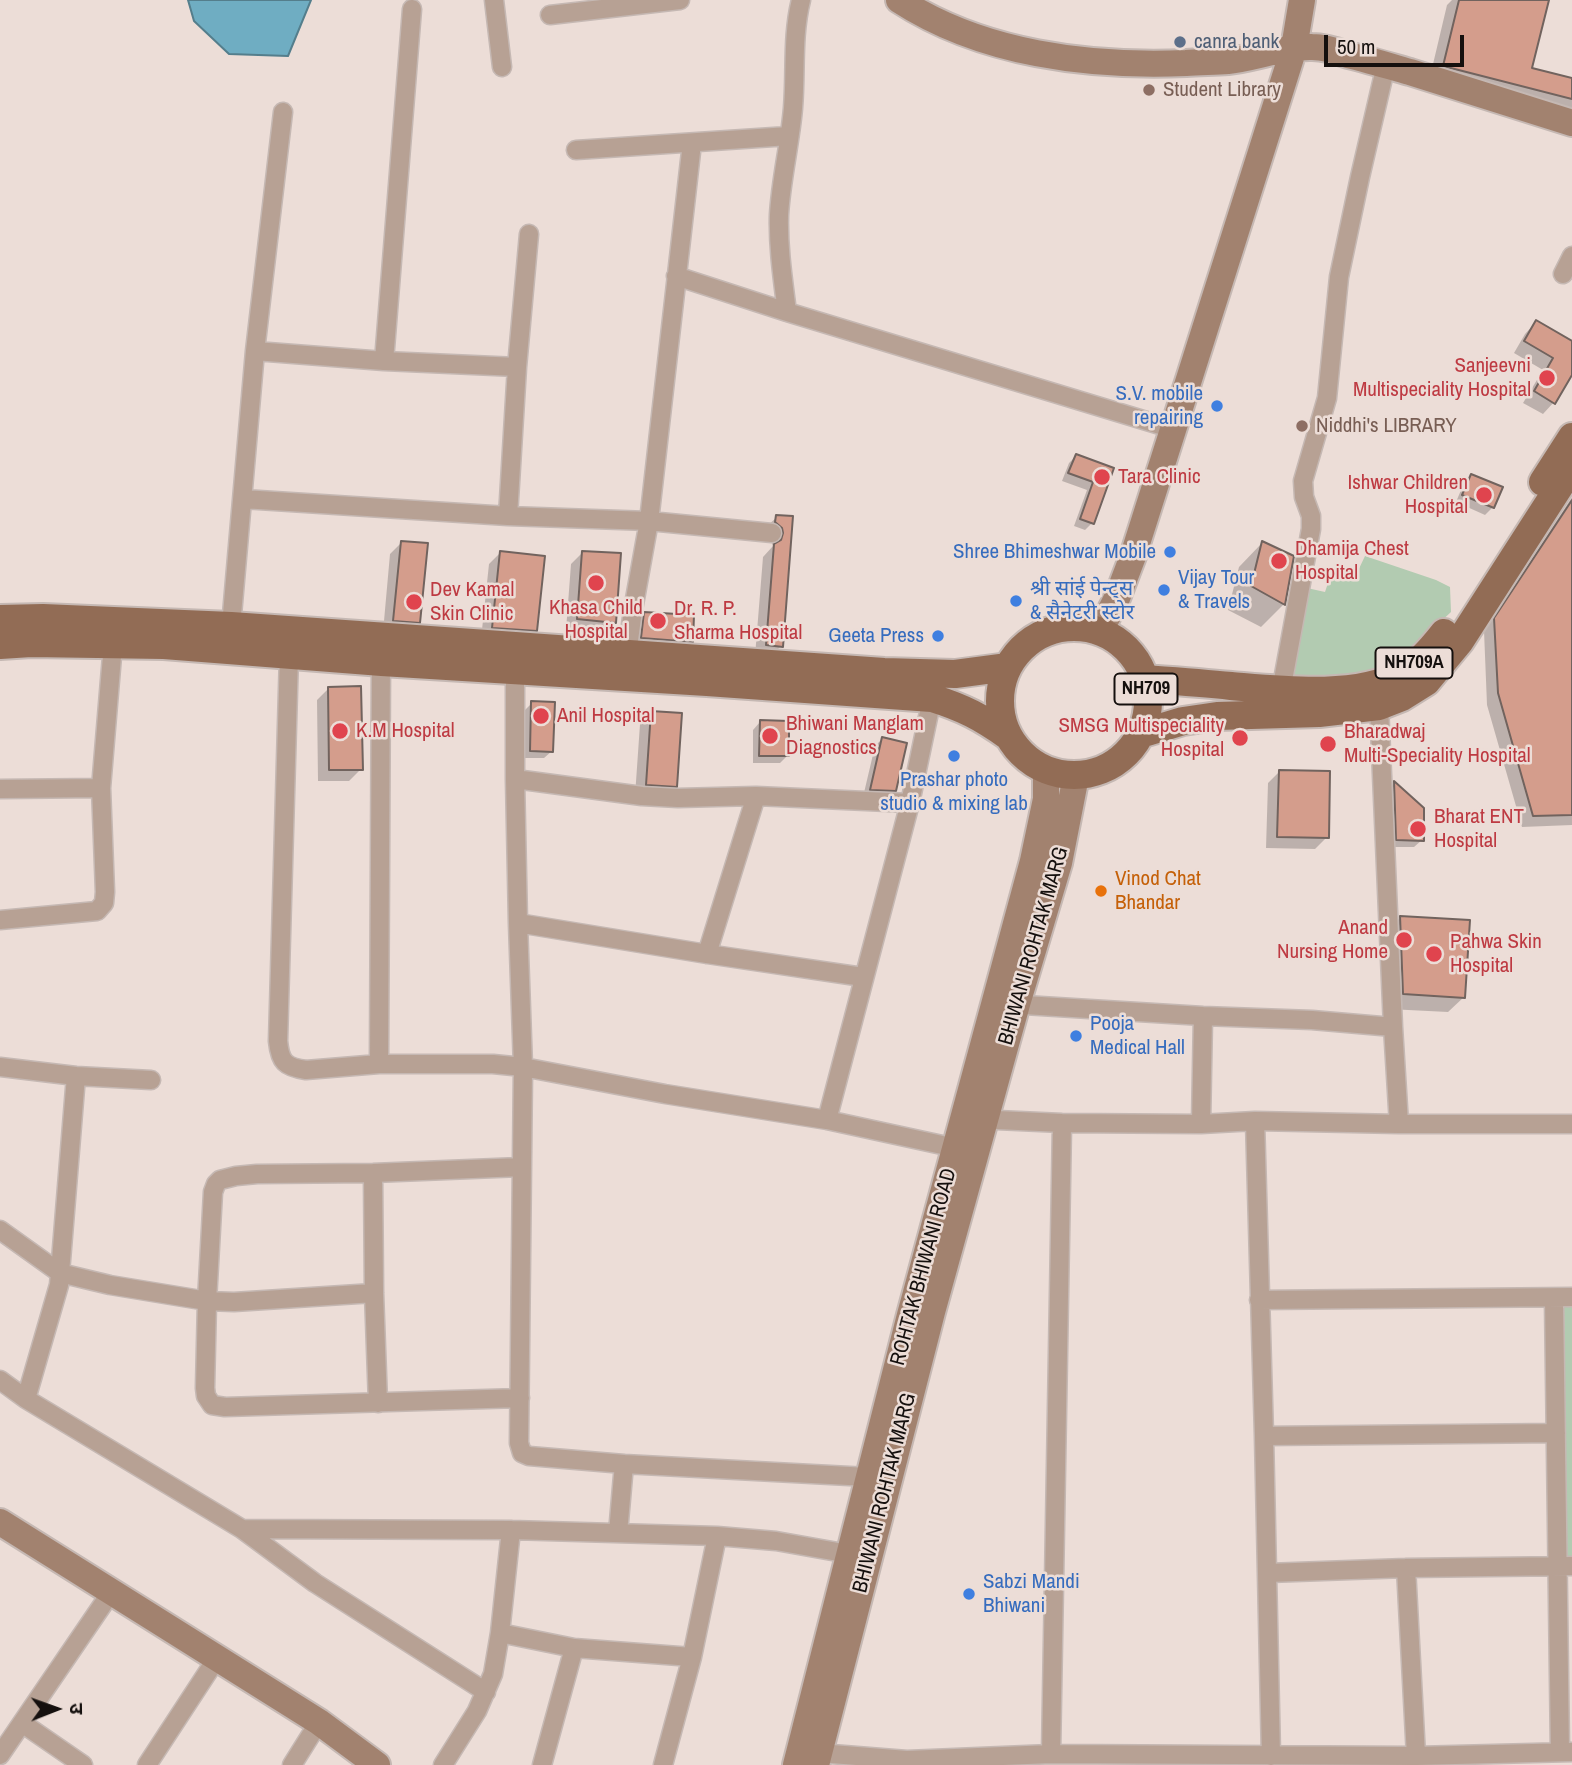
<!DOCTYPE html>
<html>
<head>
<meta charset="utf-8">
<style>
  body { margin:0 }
  #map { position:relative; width:1572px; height:1765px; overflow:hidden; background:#ecddd7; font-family:"Archivo Narrow","Noto Sans Devanagari",sans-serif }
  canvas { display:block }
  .north { position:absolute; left:21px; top:1674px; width:70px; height:70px; -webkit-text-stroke:5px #ecddd7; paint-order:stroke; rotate:89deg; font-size:19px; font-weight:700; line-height:28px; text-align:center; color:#15100e }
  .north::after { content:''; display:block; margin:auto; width:24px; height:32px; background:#15100e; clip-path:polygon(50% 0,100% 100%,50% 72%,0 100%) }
  .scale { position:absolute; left:1324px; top:35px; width:140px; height:32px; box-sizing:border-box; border:4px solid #15100e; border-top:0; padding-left:9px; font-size:21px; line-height:24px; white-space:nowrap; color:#15100e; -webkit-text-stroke:5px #ecddd7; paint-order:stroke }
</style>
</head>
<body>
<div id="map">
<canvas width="1572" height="1765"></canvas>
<div class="north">उ</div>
<div class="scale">50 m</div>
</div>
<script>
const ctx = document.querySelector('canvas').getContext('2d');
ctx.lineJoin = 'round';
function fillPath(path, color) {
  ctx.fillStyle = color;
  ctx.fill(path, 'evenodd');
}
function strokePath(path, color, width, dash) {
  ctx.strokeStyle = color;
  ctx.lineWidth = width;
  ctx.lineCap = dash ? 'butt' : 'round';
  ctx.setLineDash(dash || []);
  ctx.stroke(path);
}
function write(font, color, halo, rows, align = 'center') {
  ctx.font = font + ' "Archivo Narrow","Noto Sans Devanagari",sans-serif';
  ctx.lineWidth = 5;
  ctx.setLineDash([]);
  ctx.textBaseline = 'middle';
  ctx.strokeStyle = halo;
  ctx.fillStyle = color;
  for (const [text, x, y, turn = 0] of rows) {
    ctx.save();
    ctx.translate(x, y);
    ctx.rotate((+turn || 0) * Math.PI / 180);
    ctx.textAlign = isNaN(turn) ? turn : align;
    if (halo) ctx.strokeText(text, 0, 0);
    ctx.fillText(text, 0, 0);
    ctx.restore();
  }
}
fillPath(new Path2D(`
  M1365 556 1436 580 1450 587 1451 612 1402 658 1366 674 1294 677 1307 588 1325 592 1333 568 1356 575Z
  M1572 1306V1556L1566 1557 1564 1307Z`), '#b2cbb1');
const water = new Path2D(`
  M188 0H311L288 56 229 54 194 21Z`);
fillPath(water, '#6fadc2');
strokePath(water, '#547e8c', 2);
fillPath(new Path2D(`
  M1452 0H1547L1529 70 1572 80V118L1429 81 1447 5Z
  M1536 322 1572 343V372L1554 402 1543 414 1523 403 1543 370 1514 353 1525 334Z
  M1076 456 1112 469 1092 523 1085 530 1074 526 1087 490 1062 481 1069 463Z
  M1471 476 1493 507 1485 515 1456 502 1464 483Z
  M1572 497V825L1522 827 1487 705 1484 631Z
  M777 517 791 518 781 646 770 657 755 656 763 557 773 546 765 528Z
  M402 542 418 622 407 633 383 632 390 554Z
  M1262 543 1284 604 1261 627 1228 610 1239 567Z
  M501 552 535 630 523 642 481 639 489 564Z
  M583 552 614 622 603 633 566 630 571 564Z
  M645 613 691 641 679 653 630 649 633 625Z
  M328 689 361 769 349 781H318L317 700Z
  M532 703 552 751 544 758H523L524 711Z
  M652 712 675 786 664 797 635 796 640 724Z
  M760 722 787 756 780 763H753V730Z
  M882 739 895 790 887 798 863 797 875 746Z
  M1280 771 1327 837 1315 849 1266 848 1268 783Z
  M1394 784 1422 809V840L1414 847H1389L1387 791Z
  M1400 918 1464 997 1448 1012 1388 1009 1385 933Z`), '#0003');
const building = new Path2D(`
  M1459 0H1549L1532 68 1572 78V99L1443 66Z
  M1536 320 1572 341V375L1555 404 1534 391 1553 358 1524 341Z
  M1076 454 1114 468 1094 524 1080 519 1093 482 1068 473Z
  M1471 474 1503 487 1494 508 1462 495Z
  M1572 500V815L1533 816 1498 693 1494 618Z
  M776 515 793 516 783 647 766 645 774 544 781 540 783 533 782 528 775 522Z
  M401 541 428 543 420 623 393 621Z
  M1262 541 1294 556 1285 605 1251 586Z
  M500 551 545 556 537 631 492 628Z
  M582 551 621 553 616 623 577 619Z
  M644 612 694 615 693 642 641 638Z
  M361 686 363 770H329L328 687Z
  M531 701 555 702 553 752 530 751Z
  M651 711 682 713 677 787 646 785Z
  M760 720 789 721V756H759Z
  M882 737 907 743 896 791 870 790Z
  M1279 770 1330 771 1329 838 1277 837Z
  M1394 781 1424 808V841L1396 840Z
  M1400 916 1470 920 1465 998 1403 994Z`);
fillPath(building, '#d49d8c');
strokePath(building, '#71635e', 2);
const street = new Path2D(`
  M494 0 502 67
  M550 15 680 0
  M576 150 789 136
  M1563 274 1572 256
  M676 276 787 312 1173 429
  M787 312C783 280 778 248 779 215 781 179 790 144 793 108 796 72 792 36 801 0
  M255 351 384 361 517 367
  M384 361 412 9
  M243 499 508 516 649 521 772 533
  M508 516 517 367 529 234
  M231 626 255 351 283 112
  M289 655 278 1041C280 1062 285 1067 306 1070L379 1064H493L523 1067 665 1094 827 1120 956 1148
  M627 655 633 610 649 521 692 143
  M515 670V779L518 923 523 1067 519 1443 522 1453 529 1456 624 1464 868 1477
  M1281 691 1311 529V516L1304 497 1303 481 1327 398 1339 277 1360 177 1386 65
  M1379 706 1393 1027 1399 1124
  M515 779 642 796 678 798 756 796 910 803
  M0 789 101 788
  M0 920 97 911 104 903 105 892 101 788 113 644
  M518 923 707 954 863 977
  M707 954 756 796
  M1008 1004 1203 1016 1312 1020 1393 1027
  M379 1064 381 654
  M0 1067 76 1076 151 1080
  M975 1119 1062 1123 1201 1124 1255 1121 1399 1124H1572
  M827 1120 910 803 932 698
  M1255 1121 1264 1436 1271 1756
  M1201 1124 1203 1016
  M373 1173 374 1293 378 1403
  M0 1230 60 1273 110 1285 207 1301 234 1302 374 1293
  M1554 1298 1560 1752
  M1259 1300 1572 1297
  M0 1380 26 1399 242 1529 315 1583 486 1692
  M520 1398 225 1407 212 1405 206 1396 205 1388 207 1301 213 1192 216 1184 220 1180 236 1176 257 1174 373 1173 521 1167
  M26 1399 59 1285 76 1076
  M1264 1436 1556 1433
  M242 1529 511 1530 717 1536 776 1541 849 1554
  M618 1533 624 1464
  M1406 1568 1416 1756
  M1268 1573 1406 1568 1572 1566
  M500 1633 574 1648 692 1657
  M22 1723 83 1765
  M809 1750 819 1753 907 1760 1051 1754 1416 1756 1572 1752
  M1051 1754 1062 1123
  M0 1755 112 1591
  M147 1765 217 1658
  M292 1765 319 1722
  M443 1765 477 1711 493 1674 500 1633 511 1530
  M542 1765 574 1648
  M663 1765 692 1657 717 1536`);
const secondary = new Path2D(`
  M899 0C982 54 1089 67 1186 63 1200 62 1214 62 1228 61 1256 58 1284 46 1312 47 1324 47 1337 51 1348 55 1369 60 1389 66 1410 72 1464 89 1518 106 1572 123
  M1100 631 1117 598 1133 556 1294 48 1302 0
  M0 1522 319 1722 377 1765
  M796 1765 910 1315 1033 861 1046 799V770
  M816 1765 932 1312 1017 1004 1059 863 1076 776`);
const primary = new Path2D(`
  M1543 482 1572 437
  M0 619 43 618 231 626 884 672 955 674 1008 667
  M1000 701a74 74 0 1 1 148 0a74 74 0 1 1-148 0Z
  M0 645 31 643 164 645 382 662 707 682 932 698C964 708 981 717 1008 736
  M1145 679C1173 681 1202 683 1231 686 1280 690 1357 699 1401 674 1417 666 1433 647 1444 633
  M1140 734 1183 721 1217 716 1319 713 1379 706 1402 697 1426 682 1460 641 1572 467`);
strokePath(street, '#c5b8b3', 21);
strokePath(secondary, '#c5b8b3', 30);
strokePath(primary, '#c5b8b3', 32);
strokePath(street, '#b7a194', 18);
strokePath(secondary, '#a2826f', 26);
strokePath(primary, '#926c55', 28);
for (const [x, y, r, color] of [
  [1180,42,7,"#5c6f8a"],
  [1149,90,7,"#8d6e63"],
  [1547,378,9,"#e0444e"],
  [1217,406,7,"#3f7fe0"],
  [1302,426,7,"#8d6e63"],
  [1102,477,9,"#e0444e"],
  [1484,495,9,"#e0444e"],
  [1170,552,7,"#3f7fe0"],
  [1279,561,9,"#e0444e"],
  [596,583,9,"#e0444e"],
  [1164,590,7,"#3f7fe0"],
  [1016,601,7,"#3f7fe0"],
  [414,602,9,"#e0444e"],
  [658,621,9,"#e0444e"],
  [938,636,7,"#3f7fe0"],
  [541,716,9,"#e0444e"],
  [340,731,9,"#e0444e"],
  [770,736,9,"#e0444e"],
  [1240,738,9,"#e0444e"],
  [1328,744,9,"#e0444e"],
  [954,756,7,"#3f7fe0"],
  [1418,829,9,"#e0444e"],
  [1101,891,7,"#e8710a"],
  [1404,940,9,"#e0444e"],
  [1434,954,9,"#e0444e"],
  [1076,1036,7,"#3f7fe0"],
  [969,1594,7,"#3f7fe0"]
]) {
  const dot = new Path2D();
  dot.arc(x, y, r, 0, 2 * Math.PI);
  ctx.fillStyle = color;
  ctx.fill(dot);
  strokePath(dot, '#ecddd7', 2.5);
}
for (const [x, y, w] of [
  [1414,663,77],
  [1146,689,63]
]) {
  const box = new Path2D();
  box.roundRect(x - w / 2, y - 15.5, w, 31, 5);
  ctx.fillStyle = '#ecddd7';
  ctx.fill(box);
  strokePath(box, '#15100e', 2);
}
write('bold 19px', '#15100e', null, [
  ["NH709A",1414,663],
  ["NH709",1146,689]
]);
write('21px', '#4e5e75', '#ecddd7', [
  ["canra bank",1194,42]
], 'left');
write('21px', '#785e54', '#ecddd7', [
  ["Student Library",1163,90],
  ["Niddhi's LIBRARY",1316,426]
], 'left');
write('21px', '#be3a42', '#ecddd7', [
  ["Sanjeevni",1531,366,"right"],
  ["Multispeciality Hospital",1531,390,"right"],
  ["Tara Clinic",1118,477],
  ["Ishwar Children",1468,483,"right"],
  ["Hospital",1468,507,"right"],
  ["Dhamija Chest",1295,549],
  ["Hospital",1295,573],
  ["Dev Kamal",430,590],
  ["Skin Clinic",430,614],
  ["Khasa Child",596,608,"center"],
  ["Hospital",596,632,"center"],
  ["Dr. R. P.",674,609],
  ["Sharma Hospital",674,633],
  ["Anil Hospital",557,716],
  ["Bhiwani Manglam",786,724],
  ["Diagnostics",786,748],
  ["SMSG Multispeciality",1224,726,"right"],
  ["Hospital",1224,750,"right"],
  ["K.M Hospital",356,731],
  ["Bharadwaj",1344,732],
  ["Multi-Speciality Hospital",1344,756],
  ["Bharat ENT",1434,817],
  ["Hospital",1434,841],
  ["Anand",1388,928,"right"],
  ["Nursing Home",1388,952,"right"],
  ["Pahwa Skin",1450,942],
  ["Hospital",1450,966]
], 'left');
write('21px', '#366cbe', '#ecddd7', [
  ["S.V. mobile",1203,394,"right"],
  ["repairing",1203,418,"right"],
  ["Shree Bhimeshwar Mobile",1156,552,"right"],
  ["Vijay Tour",1178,578],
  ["& Travels",1178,602],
  ["श्री सांई पेन्ट्स",1030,589],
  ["& सैनेटरी स्टोर",1030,613],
  ["Geeta Press",924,636,"right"],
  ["Prashar photo",954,780,"center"],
  ["studio & mixing lab",954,804,"center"],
  ["Pooja",1090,1024],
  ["Medical Hall",1090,1048],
  ["Sabzi Mandi",983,1582],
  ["Bhiwani",983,1606]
], 'left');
write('21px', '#c56008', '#ecddd7', [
  ["Vinod Chat",1115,879],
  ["Bhandar",1115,903]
], 'left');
write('21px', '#15100e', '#ecddd7', [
  ["BHIWANI ROHTAK MARG",1034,946,-74],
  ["ROHTAK BHIWANI ROAD",924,1267,-75],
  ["BHIWANI ROHTAK MARG",885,1493,-76]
]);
</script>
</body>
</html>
